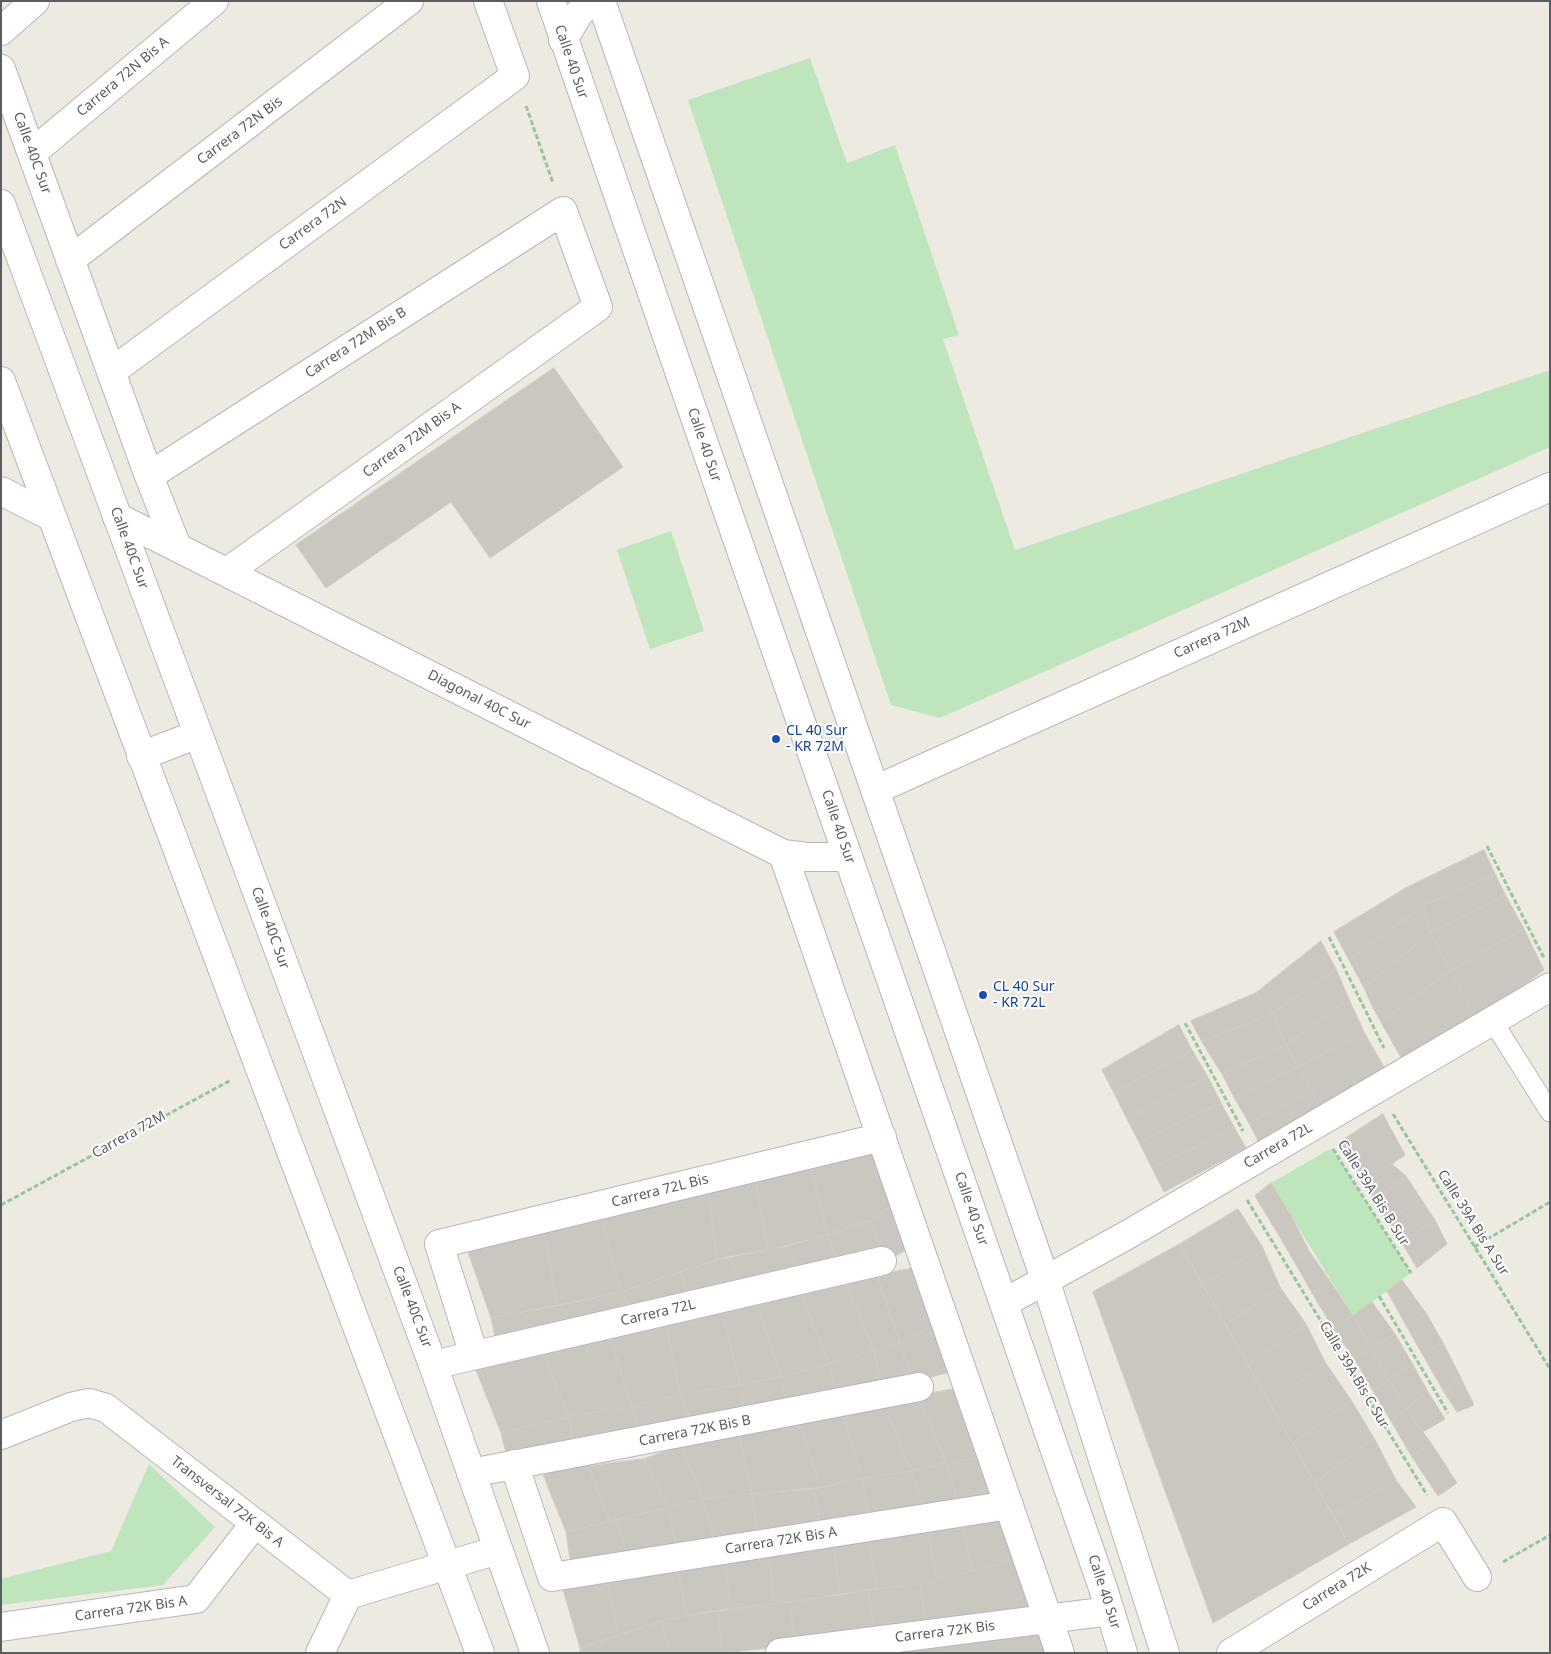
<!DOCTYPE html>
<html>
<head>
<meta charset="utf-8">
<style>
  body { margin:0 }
  #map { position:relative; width:1551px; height:1654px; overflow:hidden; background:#edeae1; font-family:"Noto Sans",sans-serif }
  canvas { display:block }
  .frame { position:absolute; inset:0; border:2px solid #5a5e62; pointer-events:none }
</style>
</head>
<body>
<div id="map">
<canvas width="1551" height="1654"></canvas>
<div class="frame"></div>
</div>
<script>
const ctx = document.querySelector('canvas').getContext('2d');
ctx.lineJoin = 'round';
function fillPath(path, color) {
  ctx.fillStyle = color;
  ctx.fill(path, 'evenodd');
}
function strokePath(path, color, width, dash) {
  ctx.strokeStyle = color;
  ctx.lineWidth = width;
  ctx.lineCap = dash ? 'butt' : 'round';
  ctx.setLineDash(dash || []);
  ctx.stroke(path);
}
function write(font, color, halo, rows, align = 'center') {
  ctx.font = font + ' "Noto Sans",sans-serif';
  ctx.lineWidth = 4;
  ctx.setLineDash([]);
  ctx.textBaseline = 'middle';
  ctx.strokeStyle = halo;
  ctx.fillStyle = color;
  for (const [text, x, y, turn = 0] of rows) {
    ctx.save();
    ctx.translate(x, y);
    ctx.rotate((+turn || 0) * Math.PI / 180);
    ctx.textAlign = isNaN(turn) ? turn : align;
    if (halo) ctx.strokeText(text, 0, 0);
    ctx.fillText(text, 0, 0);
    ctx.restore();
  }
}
fillPath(new Path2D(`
  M810 58 847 163 895 145 959 335 943 339 1015 550 1550 370V447L940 718 891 705 688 100Z
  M671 531 704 631 650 649 617 550Z
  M1332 1148 1411 1273 1353 1316 1271 1183Z
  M149 1464 215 1527 163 1585 1 1605V1579L111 1551Z`), '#bfe5bd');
const building = new Path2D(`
  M554 368 623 467 490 558 451 502 326 588 296 545Z
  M1484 850 1495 874 1423 906 1406 888Z
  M1495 874 1506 896 1431 932 1423 906Z
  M1406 888 1423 906 1349 960 1334 932Z
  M1506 896 1524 929 1450 971 1431 932Z
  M1423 906 1431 932 1364 988 1349 960Z
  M1524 929 1544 970 1477 1019 1450 971Z
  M1431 932 1450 971 1381 1022 1374 1010 1364 988Z
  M1321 941 1336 969 1273 1013 1256 993Z
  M1336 969 1349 999 1286 1045 1273 1013Z
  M1450 971 1477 1019 1404 1063 1381 1022Z
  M1256 993 1273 1013 1202 1042 1191 1021Z
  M1349 999 1364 1032 1298 1067 1286 1045Z
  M1273 1013 1286 1045 1222 1074 1202 1042Z
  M1179 1025 1192 1050 1114 1093 1102 1070Z
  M1364 1032 1388 1074 1322 1111 1298 1067Z
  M1286 1045 1298 1067 1234 1097 1222 1074Z
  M1192 1050 1208 1077 1127 1119 1114 1093Z
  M1298 1067 1311 1091 1249 1123 1234 1097Z
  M1208 1077 1221 1103 1139 1142 1127 1119Z
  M1311 1091 1322 1111 1260 1145 1249 1123Z
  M1221 1103 1235 1129 1152 1168 1139 1142Z
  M1383 1114 1405 1155 1364 1183 1338 1143Z
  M1235 1129 1246 1148 1164 1192 1152 1168Z
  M877 1149 897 1202 870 1221 828 1235 810 1165Z
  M1392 1164 1406 1176 1375 1201 1364 1183Z
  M810 1165 828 1235 768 1250 755 1178Z
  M1406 1176 1421 1199 1387 1221 1375 1201Z
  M755 1178 768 1250 717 1260 708 1189Z
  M1271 1183 1294 1221 1278 1234 1255 1196Z
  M708 1189 717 1260 621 1292 601 1217Z
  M1421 1199 1435 1220 1402 1243 1387 1221Z
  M897 1202 911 1248 887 1260 870 1221Z
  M1238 1209 1262 1246 1203 1286 1180 1244Z
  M601 1217 621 1292 557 1305 544 1229Z
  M1435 1220 1447 1244 1417 1268 1402 1243Z
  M870 1221 887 1260 837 1265 828 1235Z
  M1294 1221 1309 1251 1294 1261 1278 1234Z
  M544 1229 557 1305 491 1318 467 1249Z
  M828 1235 837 1265 801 1273 784 1247Z
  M1180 1244 1349 1544 1213 1623 1093 1292Z
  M1262 1246 1280 1287 1226 1325 1203 1286Z
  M784 1247 801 1273 746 1285 727 1257Z
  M1309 1251 1330 1281 1312 1293 1294 1261Z
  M727 1257 746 1285 691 1298 680 1272Z
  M915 1268 934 1325 900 1344 877 1275Z
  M680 1272 691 1298 631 1311 621 1292Z
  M877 1275 900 1344 874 1350 845 1281Z
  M1402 1280 1426 1313 1408 1329 1387 1291Z
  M845 1281 874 1350 829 1364 799 1289Z
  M1330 1281 1353 1316 1333 1328 1312 1293Z
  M1280 1287 1306 1324 1248 1365 1226 1325Z
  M799 1289 829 1364 781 1377 755 1299Z
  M621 1292 631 1311 566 1327 562 1305Z
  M755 1299 781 1377 740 1385 721 1306Z
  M1372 1302 1395 1334 1371 1348 1353 1316Z
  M562 1305 566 1327 497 1345 491 1318Z
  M721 1306 740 1385 680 1395 665 1319Z
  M1426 1313 1442 1341 1424 1357 1408 1329Z
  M1353 1316 1371 1348 1355 1360 1333 1328Z
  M665 1319 680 1395 632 1406 609 1334Z
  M1306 1324 1325 1362 1271 1406 1248 1365Z
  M934 1325 950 1372 913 1382 900 1344Z
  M609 1334 632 1406 569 1417 540 1346Z
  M1395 1334 1412 1363 1389 1380 1371 1348Z
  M1442 1341 1460 1376 1444 1392 1424 1357Z
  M900 1344 913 1382 882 1389 874 1350Z
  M540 1346 569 1417 501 1433 474 1365Z
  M1371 1348 1389 1380 1373 1391 1355 1360Z
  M874 1350 882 1389 836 1395 829 1364Z
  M1325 1362 1351 1400 1293 1444 1271 1406Z
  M1412 1363 1428 1392 1406 1409 1389 1380Z
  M829 1364 836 1395 786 1408 781 1377Z
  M1460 1376 1474 1405 1457 1412 1444 1392Z
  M781 1377 786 1408 745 1415 740 1385Z
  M1389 1380 1406 1409 1391 1421 1373 1391Z
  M740 1385 745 1415 694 1425 680 1395Z
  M962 1388 987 1457 946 1463 918 1395Z
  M1428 1392 1445 1419 1423 1432 1406 1409Z
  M680 1395 694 1425 639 1435 632 1406Z
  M918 1395 946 1463 911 1471 883 1402Z
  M1351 1400 1374 1438 1315 1483 1293 1444Z
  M883 1402 911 1471 862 1479 842 1411Z
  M632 1406 639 1435 575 1447 569 1417Z
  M1406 1409 1431 1443 1412 1457 1391 1421Z
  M842 1411 862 1479 821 1487 799 1425Z
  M569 1417 575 1447 508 1461 501 1433Z
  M799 1425 821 1487 752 1494 739 1435Z
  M739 1435 752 1494 703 1499 681 1446Z
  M1374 1438 1396 1480 1334 1516 1315 1483Z
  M1431 1443 1457 1483 1438 1496 1412 1457Z
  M681 1446 703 1499 668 1508 644 1459Z
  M987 1457 999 1500 959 1506 946 1463Z
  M644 1459 668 1508 610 1521 588 1466Z
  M946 1463 959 1506 924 1512 911 1471Z
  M588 1466 610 1521 566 1532 542 1472Z
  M911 1471 924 1512 870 1521 862 1479Z
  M862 1479 870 1521 821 1527 814 1489Z
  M1396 1480 1416 1507 1349 1544 1334 1516Z
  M814 1489 821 1527 758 1539 752 1494Z
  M752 1494 758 1539 715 1545 703 1499Z
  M703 1499 715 1545 677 1550 668 1508Z
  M668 1508 677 1550 629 1558 616 1520Z
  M1003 1512 1020 1559 972 1571 962 1520Z
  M616 1520 629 1558 571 1566 566 1532Z
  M962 1520 972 1571 937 1580 927 1525Z
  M927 1525 937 1580 920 1584 877 1589 868 1536Z
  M868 1536 877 1589 840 1595 833 1540Z
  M833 1540 840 1595 774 1604 769 1550Z
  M769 1550 774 1604 731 1609 724 1557Z
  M724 1557 731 1609 687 1616 677 1564Z
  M1020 1559 1036 1612 927 1628 920 1584Z
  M677 1564 687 1616 661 1621 618 1635 607 1578Z
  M607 1578 618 1635 580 1648 562 1586Z
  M920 1584 927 1628 875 1636 868 1590Z
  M868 1590 875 1636 796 1645 789 1602Z
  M789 1602 796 1645 722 1653 718 1610Z
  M718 1610 722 1653H670L661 1621Z
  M661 1621 670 1653H580V1648Z
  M1040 1628 1049 1653H980L976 1636Z
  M976 1636 980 1653H878Z`);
fillPath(building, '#cac6c0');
strokePath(building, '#d1cbc0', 1);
const service = new Path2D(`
  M1492 1020 1550 1112`);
const minor = new Path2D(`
  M1 31 35 1
  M563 40 579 13 592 1
  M1 69 149 476 177 547
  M32 153 214 1
  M70 260 409 1
  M111 372 515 76 488 1
  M149 476 563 211 598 307 227 572
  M1 491 52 517
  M117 517 783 854 807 857H848
  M875 790 1550 487
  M783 854 1060 1653
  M1004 1303 1127 1235 1550 987
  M474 1355 439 1244 882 1137
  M433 1365 882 1261
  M1 1435 71 1407 89 1403 106 1408 348 1595
  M514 1464 552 1577 1009 1505
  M471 1473 919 1387
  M348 1595 498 1550
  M1 1627 196 1599 255 1523
  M320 1653 348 1595
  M780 1653 1110 1611
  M1231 1653 1443 1522 1477 1577`);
const tertiary = new Path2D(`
  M551 1 726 507 1103 1588 1123 1653
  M601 1 1045 1279 1165 1653
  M1 204 433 1365 535 1653
  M1 381 480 1653
  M141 756 198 734`);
strokePath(service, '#b4b8bc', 21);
strokePath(minor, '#b4b8bc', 30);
strokePath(tertiary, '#b4b8bc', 30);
strokePath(new Path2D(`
  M526 106 553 183
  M1487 846 1544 958
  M1329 937 1384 1048
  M1185 1023 1243 1131
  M1393 1114 1550 1369
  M1333 1149 1411 1273
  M1247 1200 1427 1495
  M1 1205 231 1080
  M1474 1247 1550 1202
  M1379 1296 1448 1413
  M1503 1562 1550 1535`), '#96c6a1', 3, [5, 2.5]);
strokePath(service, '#fff', 19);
strokePath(minor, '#fff', 28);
strokePath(tertiary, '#fff', 28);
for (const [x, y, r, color] of [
  [776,739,5,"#1a4fb4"],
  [983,995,5,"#1a4fb4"]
]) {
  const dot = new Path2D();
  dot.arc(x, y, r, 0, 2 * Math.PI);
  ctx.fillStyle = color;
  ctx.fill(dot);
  strokePath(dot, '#fff', 2);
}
write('14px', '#5a5e62', '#fff', [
  ["Calle 40 Sur",571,62,71],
  ["Carrera 72N Bis A",123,77,-40],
  ["Carrera 72N Bis",240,131,-37],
  ["Calle 40C Sur",32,153,70],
  ["Carrera 72N",313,224,-36],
  ["Carrera 72M Bis B",356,343,-33],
  ["Carrera 72M Bis A",412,440,-36],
  ["Calle 40 Sur",704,445,71],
  ["Calle 40C Sur",129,548,70],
  ["Carrera 72M",1212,638,-24],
  ["Diagonal 40C Sur",479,700,27],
  ["Calle 40 Sur",838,827,71],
  ["Calle 40C Sur",270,928,70],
  ["Carrera 72M",129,1135,-29],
  ["Carrera 72L",1278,1146,-30],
  ["Carrera 72L Bis",660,1191,-14],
  ["Calle 39A Bis B Sur",1373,1193,58],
  ["Calle 40 Sur",971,1209,71],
  ["Calle 39A Bis A Sur",1473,1223,58],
  ["Calle 40C Sur",412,1307,69],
  ["Carrera 72L",658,1313,-13],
  ["Calle 39A Bis C Sur",1354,1375,59],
  ["Carrera 72K Bis B",695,1431,-11],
  ["Transversal 72K Bis A",227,1502,38],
  ["Carrera 72K Bis A",781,1541,-9],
  ["Carrera 72K",1337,1587,-32],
  ["Calle 40 Sur",1104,1592,72],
  ["Carrera 72K Bis A",131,1609,-8],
  ["Carrera 72K Bis",945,1632,-7]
]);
write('14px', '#164399', '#fff', [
  ["CL 40 Sur",786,731],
  ["- KR 72M",786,747],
  ["CL 40 Sur",993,987],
  ["- KR 72L",993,1003]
], 'left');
</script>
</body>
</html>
